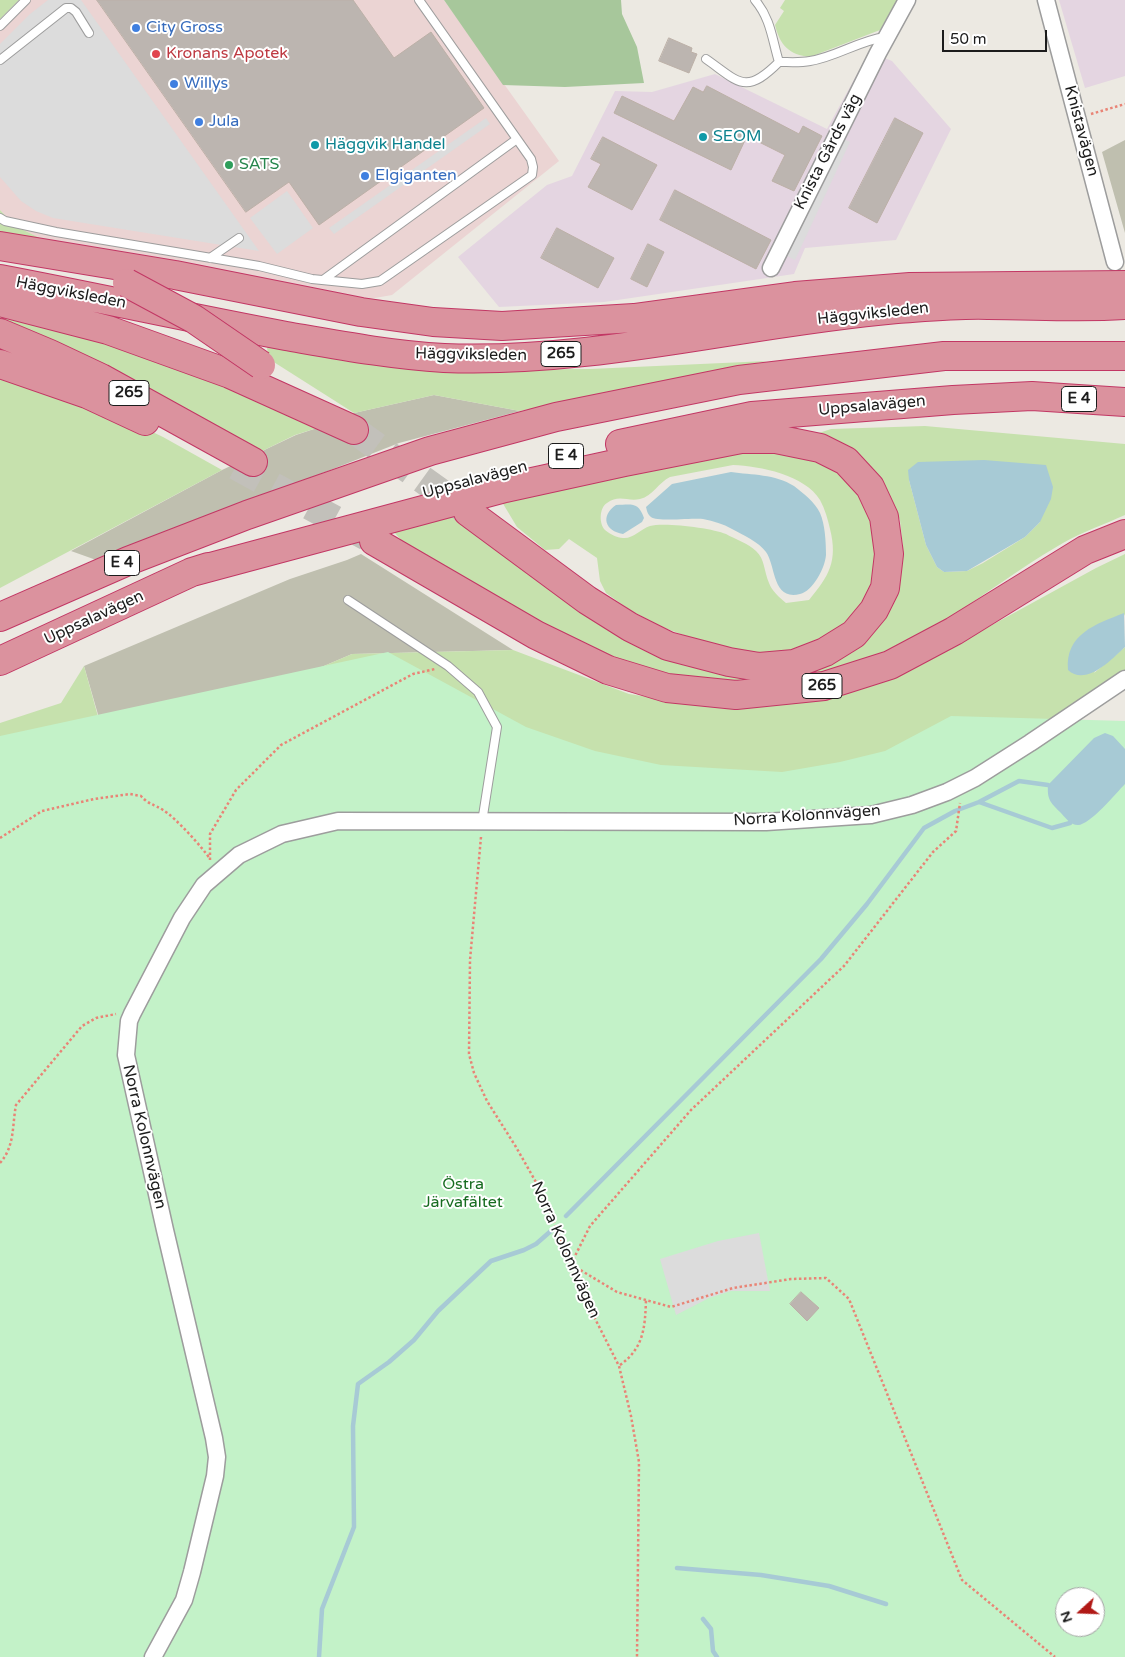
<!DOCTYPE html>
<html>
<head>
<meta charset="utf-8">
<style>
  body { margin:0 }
  #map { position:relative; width:1125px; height:1657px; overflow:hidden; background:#ece9e2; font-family:"Varela Round",sans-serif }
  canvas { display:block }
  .north { position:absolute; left:1055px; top:1587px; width:50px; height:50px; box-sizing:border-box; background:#fff; border:1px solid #a4a4a4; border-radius:50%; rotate:250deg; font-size:14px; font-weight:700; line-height:20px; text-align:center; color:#1c1c1c }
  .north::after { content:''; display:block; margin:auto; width:18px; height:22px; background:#b11916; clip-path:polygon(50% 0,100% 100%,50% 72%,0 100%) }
  .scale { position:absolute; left:942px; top:30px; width:105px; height:22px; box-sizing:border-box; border:2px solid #1c1c1c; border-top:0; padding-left:6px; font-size:15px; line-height:18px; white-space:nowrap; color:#1c1c1c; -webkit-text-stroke:4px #fff; paint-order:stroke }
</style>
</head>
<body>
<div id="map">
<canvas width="1125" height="1657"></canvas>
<div class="north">N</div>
<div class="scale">50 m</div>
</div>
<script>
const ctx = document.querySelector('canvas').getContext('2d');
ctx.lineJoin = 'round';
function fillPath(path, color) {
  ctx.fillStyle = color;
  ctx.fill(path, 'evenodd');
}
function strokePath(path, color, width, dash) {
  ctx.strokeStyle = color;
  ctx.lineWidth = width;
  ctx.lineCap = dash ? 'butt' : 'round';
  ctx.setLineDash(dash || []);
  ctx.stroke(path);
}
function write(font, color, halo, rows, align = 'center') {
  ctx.font = font + ' "Varela Round",sans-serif';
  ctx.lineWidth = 4;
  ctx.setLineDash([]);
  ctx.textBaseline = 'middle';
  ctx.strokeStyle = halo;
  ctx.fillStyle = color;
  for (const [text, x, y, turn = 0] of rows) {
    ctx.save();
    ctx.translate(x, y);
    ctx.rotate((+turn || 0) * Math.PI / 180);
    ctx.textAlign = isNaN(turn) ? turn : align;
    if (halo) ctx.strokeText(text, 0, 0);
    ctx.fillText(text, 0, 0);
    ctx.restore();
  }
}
fillPath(new Path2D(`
  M19 0H444L559 161 392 295 369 299 42 239 15 226 0 210V20Z`), '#ebd4d3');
fillPath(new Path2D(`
  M1059 0H1125V76L1085 88Z
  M869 52 892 61 951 129 896 240 805 248 794 274 604 302 499 307 458 257 547 185 572 176 615 91 652 92 715 74 827 129Z`), '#e4d5e1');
fillPath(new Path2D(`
  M1125 140V233L1102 152Z
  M434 395 520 411 399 443 99 561 71 551 222 470 296 435 317 428 354 413Z
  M361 554 513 650 352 654 216 712 108 749 84 666 290 579 347 560Z`), '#bfbfaf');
fillPath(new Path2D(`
  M0 0H19L0 19Z
  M785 0H897L880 30 810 57C789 55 780 45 775 25L784 11 780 8Z
  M0 210 15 226 42 239 0 234Z
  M0 310 192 366 317 428 295 435 258 453 0 322Z
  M270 343 485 370 590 369 767 361 698 374 520 411 434 395 354 413 269 359 267 348Z
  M0 370 92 403 163 437 222 470 0 588Z
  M925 426 1125 444V515C1105 524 1082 532 1063 543 1009 574 960 615 904 644 863 664 815 676 769 679 732 681 695 681 658 672 566 649 482 589 402 541L393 531 449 514 456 519 458 518 612 625 786 672 897 589 903 548 900 520 890 498 880 479 816 434 831 429ZM909 480 1040 522 1025 537 983 563 967 571 944 572 937 567 926 545Z
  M747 447 827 461 848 476 880 529 873 591 844 629 804 650 771 654 730 649 700 641 659 626 630 610 606 593 600 581 597 558 569 539 559 549 545 550 517 527 502 502ZM733 465C760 466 805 475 820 500 825 509 828 520 830 529 838 561 829 576 809 600L786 603C779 597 772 591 769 583 764 572 765 559 756 551 749 544 735 539 726 534 712 528 664 522 650 526 641 529 633 539 623 538 617 538 610 534 605 530 599 524 599 508 607 503 619 494 628 502 640 499 653 496 659 482 670 477Z
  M1125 554V614L1094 673 1125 647V670L1022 743 927 791 0 808V723L61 703 84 666 107 749 216 712 352 654 513 650 629 694 726 709 785 704 838 696 941 653 1096 568Z`), '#c6e1ad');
fillPath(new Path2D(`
  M444 0H621L622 14 637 47 644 83 565 87 503 85Z`), '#a7c79b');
fillPath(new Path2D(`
  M388 652 526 727 595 751 661 765 782 772 840 762 885 751 951 716 1125 721V1657H0V736ZM1065 1597H1095V1627H1065Z`), '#c3f2c8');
fillPath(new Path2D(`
  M48 0H81L259 251 53 218 36 211 21 201 0 177V44L30 14Z
  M486 118 490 124 334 234 329 228Z
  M840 137 850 142 795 260 785 255Z
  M287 191 313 228 277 254 250 218Z
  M759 1233 770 1291H731L709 1298 676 1315 660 1259 718 1241Z`), '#dcdcdc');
fillPath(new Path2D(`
  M984 460 1046 465 1053 487 1051 499 1040 522 1025 537 967 571 944 572 937 567 926 545 909 480 908 470 918 462Z
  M731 472C752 475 775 474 794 486 803 493 815 502 820 513 825 524 826 542 826 555 825 568 813 591 800 594 772 601 776 566 766 552 759 542 743 535 732 529 723 524 714 521 703 519 692 518 657 522 651 517 647 514 647 510 646 507L672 484Z
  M616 505C631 505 638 501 644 518L642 522 623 534C605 531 600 516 616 505Z
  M1124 613 1125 647C1112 659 1086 687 1068 670 1065 634 1096 624 1124 613Z
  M1105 733 1113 736 1125 749V784C1116 793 1090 825 1078 825 1070 825 1065 817 1060 812 1050 802 1047 799 1048 785L1094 738Z`), '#a7cad5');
strokePath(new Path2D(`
  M979 802 1052 828 1070 823
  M566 1216 821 959 867 904 924 828 955 811 979 802 1019 781 1048 785
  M677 1568 761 1575 829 1586 886 1604
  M703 1619 711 1629 713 1651 717 1657
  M319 1657 322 1609 354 1527 353 1426 358 1384 389 1362 414 1340 438 1311 491 1261 524 1250 536 1244 552 1230`), '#a7cad5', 4.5);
const building = new Path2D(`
  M97 0H353L394 58 431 32 484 108 319 225 289 182 246 212Z
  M669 38 692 48 691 52 697 54 689 73 659 61Z
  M707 86 799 134 803 126 822 136 794 191 772 181 785 155 747 136 731 170 614 113 622 96 674 121 693 87 703 92Z
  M895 118 923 133 877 223 849 208Z
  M603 137 657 165 632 210 588 187 601 164 591 159Z
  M675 190 771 240 756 269 660 220Z
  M557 228 614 258 598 288 541 258Z
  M648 244 664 252 647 287 631 279Z
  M801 1292 819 1308 807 1321 790 1304Z`);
fillPath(building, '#bcb5b0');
strokePath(building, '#bcb0a7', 1);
strokePath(new Path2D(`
  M354 430 468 512
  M236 466 367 537`), '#c2c0ba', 28, [28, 14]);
const service = new Path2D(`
  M755 0C771 19 772 39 779 62
  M0 26 26 0
  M706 59C739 82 745 96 779 62 789 62 800 63 810 61 836 57 858 41 885 37
  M0 60 66 8H71L76 12 89 33
  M0 218 5 221 56 232 259 266 312 279 362 284 380 281 532 175 533 167 531 159 419 0
  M210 258 239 238
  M323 280 517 139
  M348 600 448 666 478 692 497 727 482 822`);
const minor = new Path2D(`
  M1046 0 1115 262
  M771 268 878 53 907 0
  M153 1657 184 1600 192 1572 215 1476 217 1457 214 1438 165 1230 126 1055 129 1021 132 1014 182 918 204 885 239 855 282 834 338 821 766 822 871 815 912 805 947 792 975 778 1030 743 1125 679`);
const motorway = new Path2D(`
  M0 246 175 275 361 312 433 322 502 326 634 318 795 296 910 287 1125 285
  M0 279C95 297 190 318 286 336 338 345 391 355 444 358 596 364 746 322 897 309 927 307 958 304 988 305 1034 305 1079 308 1125 305
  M0 302 108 330 230 374 354 430
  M0 333 50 354 101 378 253 462
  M0 364 87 394 145 421
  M620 444 752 416 953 400 1032 396 1125 402
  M374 541 536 635 608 670 667 688 736 695 824 686 890 665 954 631 1085 550 1125 534
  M192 572 505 488 624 462 741 439H776L820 448 846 461 870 487 884 517 889 554 885 588 874 610 854 634 825 652 794 664 759 667 729 662 668 646 630 627 587 600 468 512
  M0 617 128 561 247 515 430 451 556 417 739 380 944 356H1125
  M0 661 192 572 208 567`);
strokePath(service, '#9d9d9d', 10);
strokePath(minor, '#9d9d9d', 19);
strokePath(motorway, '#c23764', 30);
strokePath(new Path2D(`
  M1091 114 1125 104
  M481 837 470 960 469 1054 474 1073 487 1101 516 1147 545 1198 577 1283 619 1366 631 1416 639 1462 637 1657
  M0 838 42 811 94 799 130 794 141 796C149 805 154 804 163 810 175 817 203 848 210 859
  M210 860V834L236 790 281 745 413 674 435 669
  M0 1163C15 1146 12 1126 16 1105L82 1026 96 1018 116 1014
  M571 1264 590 1226 691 1110 844 966 933 852 956 831 960 803
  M572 1265 617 1292 671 1307 733 1288 791 1279 826 1278 849 1299 962 1580 1055 1657
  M620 1365C644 1348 645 1327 646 1300`), '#e98476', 2.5, [2.5, 2.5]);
strokePath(service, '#fff', 8);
strokePath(minor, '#fff', 16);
strokePath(motorway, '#db929e', 28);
const motorwayBridge = new Path2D(`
  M127 283 194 319 261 365`);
strokePath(motorwayBridge, '#c23764', 30, []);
strokePath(motorwayBridge, '#db929e', 28);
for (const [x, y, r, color] of [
  [136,28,5,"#3f7fe0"],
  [156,54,5,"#e0444e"],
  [174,84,5,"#3f7fe0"],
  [199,122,5,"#3f7fe0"],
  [703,137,5,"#0f9aa8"],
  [315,145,5,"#0f9aa8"],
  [229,165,5,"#2e9e5b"],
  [365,176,5,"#3f7fe0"]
]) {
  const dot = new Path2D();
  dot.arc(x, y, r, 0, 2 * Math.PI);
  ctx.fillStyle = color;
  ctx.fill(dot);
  strokePath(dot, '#fff', 2);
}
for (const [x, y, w] of [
  [561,354,40],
  [129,393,40],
  [1079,399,35],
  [566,456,35],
  [122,563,35],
  [822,686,40]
]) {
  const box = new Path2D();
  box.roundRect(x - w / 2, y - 12.5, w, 25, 4);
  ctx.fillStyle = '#fff';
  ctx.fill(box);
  strokePath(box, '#1c1c1c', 1);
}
write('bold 15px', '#1c1c1c', null, [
  ["265",561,354],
  ["265",129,393],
  ["E 4",1079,399],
  ["E 4",566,456],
  ["E 4",122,563],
  ["265",822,686]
]);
write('16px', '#366cbe', '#fff', [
  ["City Gross",146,28],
  ["Willys",184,84],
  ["Jula",209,122],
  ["Elgiganten",375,176]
], 'left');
write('16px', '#be3a42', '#fff', [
  ["Kronans Apotek",166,54]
], 'left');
write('16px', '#1c1c1c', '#fff', [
  ["Knistavägen",1081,131,75],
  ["Knista Gårds väg",828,152,-63],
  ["Häggviksleden",71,293,11],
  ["Häggviksleden",873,314,-6],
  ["Häggviksleden",471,355,1],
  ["Uppsalavägen",872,406,-5],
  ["Uppsalavägen",475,480,-15],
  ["Uppsalavägen",94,618,-25],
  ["Norra Kolonnvägen",807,816,-4],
  ["Norra Kolonnvägen",144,1137,77],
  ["Norra Kolonnvägen",565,1250,66]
]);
write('16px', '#0d838f', '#fff', [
  ["SEOM",713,137],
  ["Häggvik Handel",325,145]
], 'left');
write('16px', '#27864d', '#fff', [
  ["SATS",239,165]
], 'left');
write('16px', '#176c20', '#fff', [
  ["Östra",463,1185],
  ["Järvafältet",463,1203]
]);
</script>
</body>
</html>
